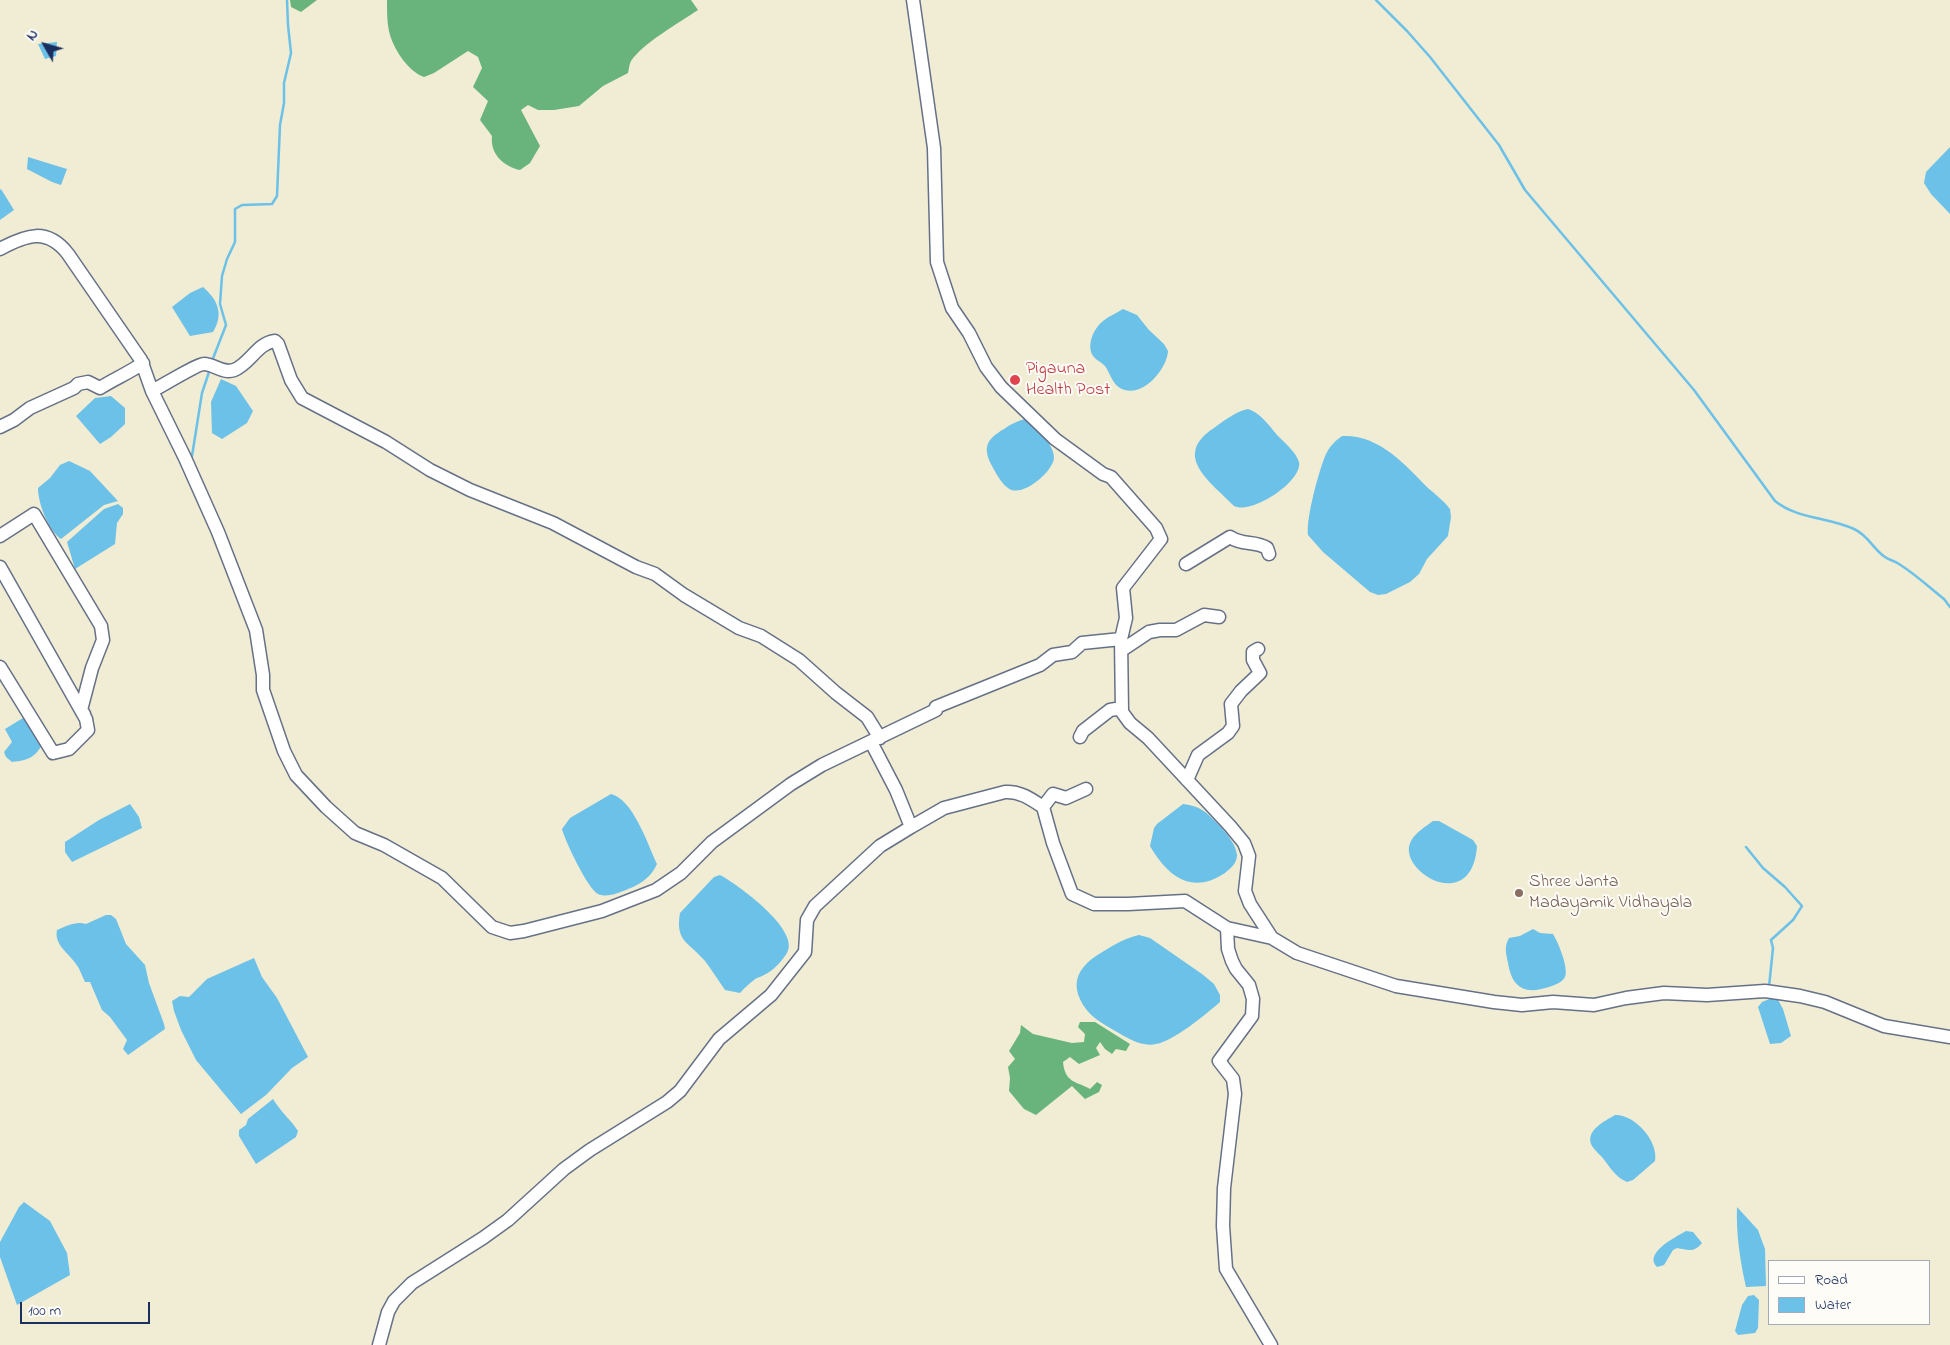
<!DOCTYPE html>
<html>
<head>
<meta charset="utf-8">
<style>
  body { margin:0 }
  #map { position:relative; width:1950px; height:1345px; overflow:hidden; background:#f1ecd4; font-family:"Indie Flower",sans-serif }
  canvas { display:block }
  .legend { position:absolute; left:1768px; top:1260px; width:162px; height:65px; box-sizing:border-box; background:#fdfcf7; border:1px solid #a3aaba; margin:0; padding:6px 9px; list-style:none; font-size:15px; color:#1b2f5e }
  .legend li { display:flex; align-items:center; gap:10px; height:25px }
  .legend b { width:25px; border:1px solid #a3aaba }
  .north { position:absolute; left:20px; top:20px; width:50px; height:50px; -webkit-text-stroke:4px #fdfcf7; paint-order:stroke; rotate:308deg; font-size:14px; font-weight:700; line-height:20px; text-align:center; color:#1b2f5e }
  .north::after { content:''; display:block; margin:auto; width:18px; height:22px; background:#1b2f5e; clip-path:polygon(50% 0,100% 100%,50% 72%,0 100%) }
  .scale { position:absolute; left:20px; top:1302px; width:130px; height:22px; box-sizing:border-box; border:2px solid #1b2f5e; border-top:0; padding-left:6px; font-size:15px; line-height:18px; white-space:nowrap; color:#1b2f5e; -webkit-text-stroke:4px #fdfcf7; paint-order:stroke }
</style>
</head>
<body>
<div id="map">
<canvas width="1950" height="1345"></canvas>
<ul class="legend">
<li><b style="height:6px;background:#fff"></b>Road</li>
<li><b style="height:14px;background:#6bc1e8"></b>Water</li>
</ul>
<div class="north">N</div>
<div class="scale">100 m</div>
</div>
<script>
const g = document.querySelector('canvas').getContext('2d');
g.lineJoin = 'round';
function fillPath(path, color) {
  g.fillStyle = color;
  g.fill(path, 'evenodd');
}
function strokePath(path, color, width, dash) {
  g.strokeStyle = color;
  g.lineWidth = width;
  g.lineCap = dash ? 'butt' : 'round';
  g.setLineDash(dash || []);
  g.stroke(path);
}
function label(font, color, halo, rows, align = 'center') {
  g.font = font + ' "Indie Flower",sans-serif';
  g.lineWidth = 4;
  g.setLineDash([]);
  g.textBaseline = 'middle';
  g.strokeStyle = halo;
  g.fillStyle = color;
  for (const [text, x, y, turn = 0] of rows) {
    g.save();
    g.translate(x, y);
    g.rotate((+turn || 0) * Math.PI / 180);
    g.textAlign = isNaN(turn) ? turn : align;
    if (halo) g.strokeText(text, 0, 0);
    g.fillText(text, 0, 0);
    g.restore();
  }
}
fillPath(new Path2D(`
  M290,0H317L301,12L291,7Z
  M387,0H691L698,10C680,22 642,44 631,61C629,65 629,69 628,73L603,86L579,106L554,110H538L528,105L521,110L540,146L530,163L520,170C503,166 490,154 492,136L480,120L488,101L473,87L482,68L478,57L468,51L434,73L424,77C408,71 395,51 390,35C387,25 387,11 387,0Z
  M1080,1022H1095L1130,1044L1126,1051L1116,1049L1112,1054L1105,1049L1100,1042L1096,1048L1100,1055L1079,1064L1070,1057L1063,1062C1065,1083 1076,1081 1090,1089L1097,1082L1102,1085L1099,1092L1085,1099L1072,1086L1036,1115L1024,1109L1009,1091L1010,1078L1008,1067L1015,1059L1009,1051L1020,1033L1021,1025L1033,1034L1072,1043L1084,1042L1085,1034L1078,1027Z`), '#69b47d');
fillPath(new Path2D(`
  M57,42L56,56L45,59L38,44Z
  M1950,147V214L1931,194L1924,183L1926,172Z
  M28,157L67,169L61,185L52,182L27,169Z
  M1,189L14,210L0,220V190Z
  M203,287C218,300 224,314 213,332L190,336L172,307L190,293Z
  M1123,309L1137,315L1149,330L1164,344L1168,351C1167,370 1141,400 1120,388C1112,383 1110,373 1105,366C1101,362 1096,360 1093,356C1086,345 1094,328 1103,321C1109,316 1117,313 1123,309Z
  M221,379L236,386L253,411L247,423L222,439L212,433L211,402Z
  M111,396L125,408V424L111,437L100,444L76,416L95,398Z
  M1248,409C1260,413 1269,425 1277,435C1284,442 1296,452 1299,462C1303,481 1252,515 1234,506C1211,482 1171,456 1214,428C1225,420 1235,412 1248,409Z
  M1025,419C1034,423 1039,429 1045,437C1049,444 1054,450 1054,458C1053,472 1021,499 1008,488C1001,483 996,473 992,466C982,447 987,439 1004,429C1011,424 1017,421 1025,419Z
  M1342,436C1378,434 1405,464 1428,488C1436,495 1444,501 1450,509L1451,517L1448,536L1427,559L1419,574L1410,582L1386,594L1378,595L1370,592L1323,552L1308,535C1306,518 1319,470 1326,454C1330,446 1335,441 1342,436Z
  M69,461L90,471L118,501L104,505L61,539C48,530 38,503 38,488L50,478L60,465Z
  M118,504L123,508V514L117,523L115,544L75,569L67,542L104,509Z
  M23,718L28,720L44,742C35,757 30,760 12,762L6,757L4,752L12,742L5,729Z
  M611,794C633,799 648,845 657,864C652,876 640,885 628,889C619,893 607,898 598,894C588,889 565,841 562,829L570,818Z
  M130,804L139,817L142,828L72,862L65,852V842L99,820Z
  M1183,804C1201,806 1207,813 1219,825C1226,833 1236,844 1237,855C1237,863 1231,868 1225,873C1192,895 1168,877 1150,846L1154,828L1157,824Z
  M1433,821H1439L1473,840L1477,846C1472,917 1395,870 1411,841C1416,832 1425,827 1433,821Z
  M720,875C737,884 801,930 787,953C782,961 773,971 764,975C761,977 757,977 754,980C749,984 744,988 740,993L725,990C718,980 712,970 705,961C689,942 675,942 680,913L714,877Z
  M106,915H111L116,919L126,944L145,965L149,983L164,1024L165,1029L128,1055L123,1049L127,1040L110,1017L102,1010L90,982H85C82,976 80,969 76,964C68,952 54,945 57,930C67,926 76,921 86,924Z
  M1533,929L1540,933L1553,934C1558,942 1569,968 1565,977C1562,983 1554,985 1549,987C1525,995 1512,988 1508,963C1506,953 1504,947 1509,938L1520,936Z
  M1139,935L1150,938L1202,974L1214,984L1220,995V1002C1206,1014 1174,1041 1156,1044C1142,1047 1129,1039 1117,1032C1107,1026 1093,1019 1086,1009C1067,983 1079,965 1104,951C1115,944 1126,938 1139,935Z
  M254,958L262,977L277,998L308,1057L292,1068L266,1095L241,1114L196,1060L181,1030L174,1011L172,1001L180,996L189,997L207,979Z
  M1772,998H1777L1783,1009L1791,1036L1781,1043L1770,1044L1758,1007L1762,1002Z
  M273,1099C280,1111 291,1120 298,1131L296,1137L256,1164L239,1136V1130L246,1125L248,1119Z
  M1615,1115C1635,1114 1659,1142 1655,1161L1633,1180L1627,1182C1616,1177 1612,1170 1605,1161C1601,1155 1595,1151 1592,1146C1584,1131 1605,1121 1615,1115Z
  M24,1202L50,1221L67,1253L70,1275L17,1305L0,1257V1242L19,1207Z
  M1737,1207L1758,1230L1765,1249L1766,1286L1746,1287C1740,1260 1736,1234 1737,1207Z
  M1686,1231L1693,1232L1702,1243C1694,1253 1688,1250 1677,1248L1673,1250L1664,1265L1657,1267C1643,1253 1676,1237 1686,1231Z
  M1754,1295L1759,1300L1758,1328L1755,1333L1738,1335L1735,1331L1742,1305L1748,1296Z`), '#6bc1e8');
strokePath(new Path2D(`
  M1376,0L1407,31L1430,57L1499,145L1525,190L1694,390L1775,501C1797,519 1828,517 1854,529C1868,535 1873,549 1885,557C1889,560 1895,561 1899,564C1915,574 1929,587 1944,599L1950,607
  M212,361L226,325L220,304L222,276L227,259L235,242V209L242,205L272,204L277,196L280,125L284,103V83L291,53L288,25L287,0
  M192,456L202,393L210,369
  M1746,847L1763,868L1785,887L1802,906L1793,920L1771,940L1773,948L1769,987`), '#6bc1e8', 2.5);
const minor = new Path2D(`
  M913,0L934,148L937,262L952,308L969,333L986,367L1001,387L1055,439L1103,474L1111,477L1156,528L1161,539L1123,588L1126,618L1121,639L1122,712L1130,723L1148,738L1230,826L1244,843L1249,856L1245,891L1250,904L1272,938
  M0,249C26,235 47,227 68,254L141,360L152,391L185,458L218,532L256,630L263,675V690L284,751L296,775L326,807L355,833L384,845L442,878L492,927L510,933L524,931L602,911L656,890L681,873L712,842L791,784L822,765L936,710V707L1040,665L1053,655L1072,652L1082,643L1121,639
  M152,391C162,386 197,364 204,364C214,364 223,374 234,370C250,364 257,343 275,341L278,344L291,380L302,398L386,442L430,470L470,490L553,523L636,567L655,574L684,595L739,628L761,636L799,660L836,693L867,717L880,738
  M0,427L14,420L30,408L74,388L78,384L88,382L100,388C114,379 129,373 143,363
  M0,536L34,514L101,626L103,640L92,668L81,710L84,714
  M1186,564L1230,537C1243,546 1254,540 1267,548L1269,554
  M0,567L86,719L88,730L69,749L53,753L0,667
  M1122,650L1149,632L1160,630H1176L1204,615L1219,617
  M1080,737L1083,731L1110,710L1122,708
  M1187,780L1198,755L1228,733L1233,726L1231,704L1241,691L1260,673L1253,660V652L1258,649
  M1043,807L1053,794L1066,798L1086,789
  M911,827L944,808L1005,792C1020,791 1031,799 1043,807L1053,843L1072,894L1094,904H1128L1185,901L1227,928L1272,938L1297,953L1396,986L1494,1002L1522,1005L1553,1002L1594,1005L1626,998L1664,993L1707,995L1765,991L1800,996L1825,1002L1884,1026L1950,1037
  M1227,928L1228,949L1232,961L1236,969L1249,985L1253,999L1252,1016L1219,1061L1233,1079L1235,1094L1224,1188L1223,1226L1226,1269L1271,1345
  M379,1345L388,1312L394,1301L412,1283L483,1238L508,1220L564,1169L590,1150L667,1102L680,1091L719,1039L771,995L805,952L807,920L815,906L880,846L911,827L896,790L871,742`);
strokePath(minor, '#667187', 15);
strokePath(minor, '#fff', 12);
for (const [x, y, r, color] of [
  [1015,380,6,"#e0444e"],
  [1519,893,5,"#8d6e63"]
]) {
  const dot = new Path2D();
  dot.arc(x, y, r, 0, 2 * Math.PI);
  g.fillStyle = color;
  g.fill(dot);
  strokePath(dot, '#fdfcf7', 2);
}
label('18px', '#be3a42', '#fdfcf7', [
  ["Pigauna",1026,370],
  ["Health Post",1026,391]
], 'left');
label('18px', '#785e54', '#fdfcf7', [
  ["Shree Janta",1529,883],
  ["Madayamik Vidhayala",1529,904]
], 'left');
</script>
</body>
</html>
